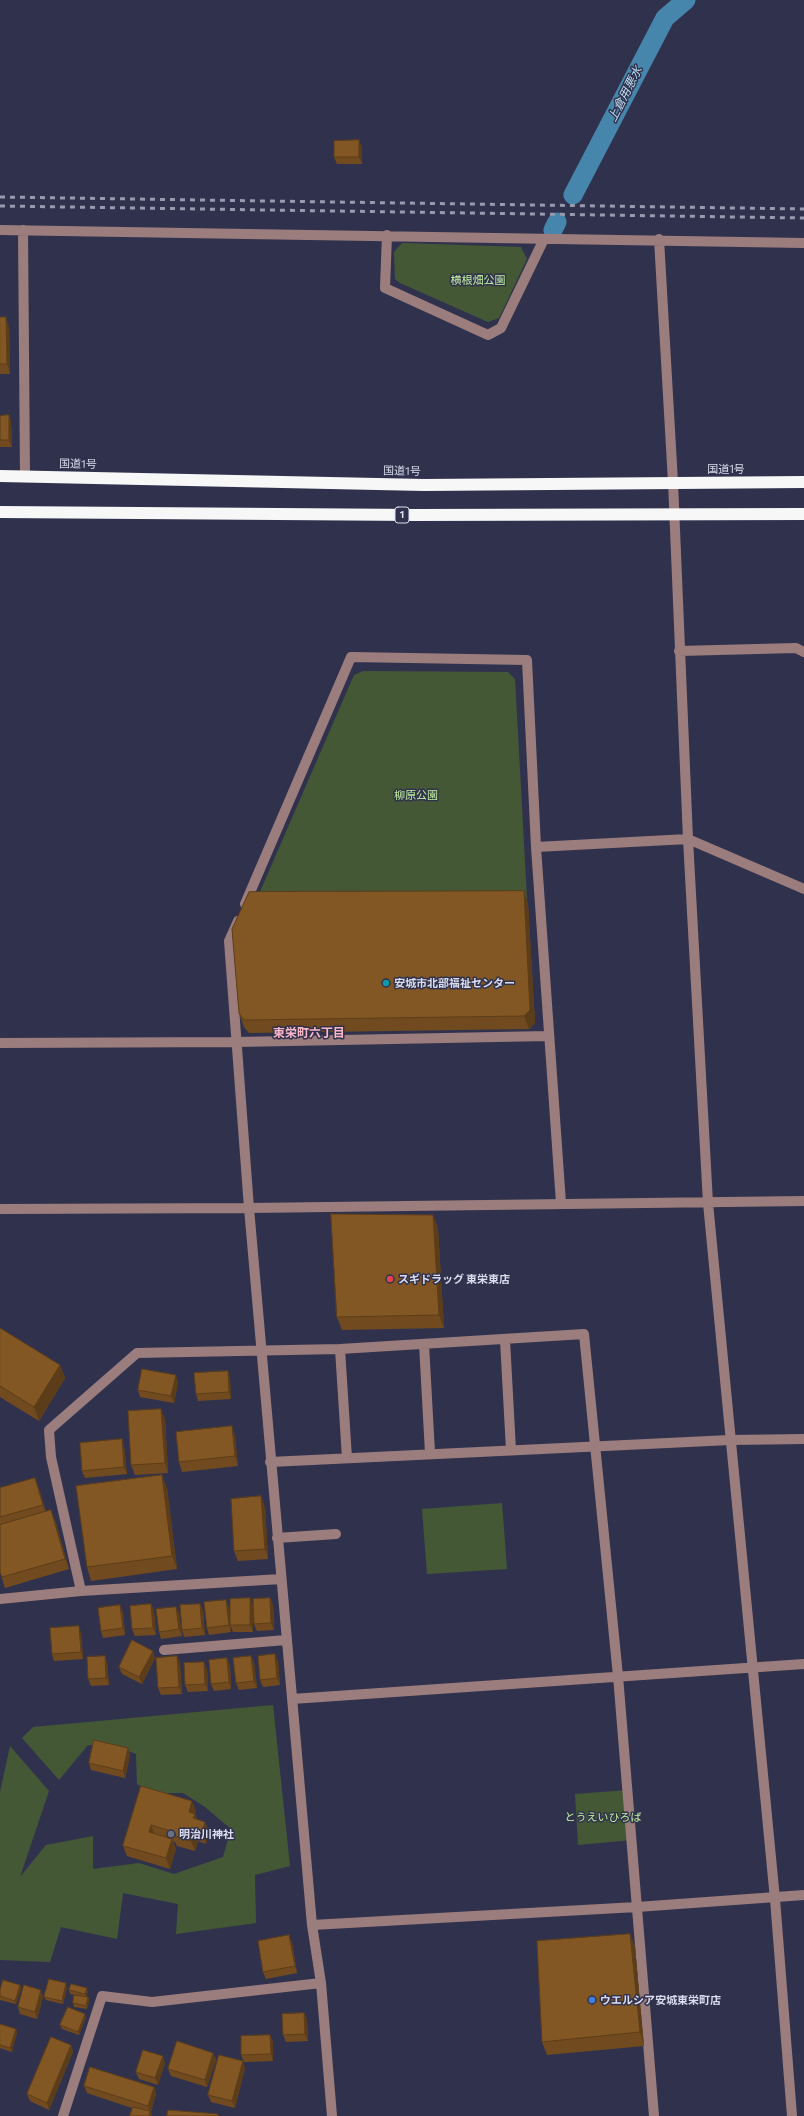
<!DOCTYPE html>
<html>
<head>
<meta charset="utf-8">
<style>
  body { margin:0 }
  canvas { display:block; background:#30324d }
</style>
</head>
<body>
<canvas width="804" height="2116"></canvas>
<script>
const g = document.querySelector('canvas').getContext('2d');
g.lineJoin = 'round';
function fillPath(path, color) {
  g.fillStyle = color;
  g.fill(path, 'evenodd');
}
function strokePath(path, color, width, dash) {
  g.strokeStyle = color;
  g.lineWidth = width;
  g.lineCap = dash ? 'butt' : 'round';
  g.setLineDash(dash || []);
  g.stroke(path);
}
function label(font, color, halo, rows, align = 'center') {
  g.font = font + ' Commissioner,"Noto Sans JP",sans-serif';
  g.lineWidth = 3;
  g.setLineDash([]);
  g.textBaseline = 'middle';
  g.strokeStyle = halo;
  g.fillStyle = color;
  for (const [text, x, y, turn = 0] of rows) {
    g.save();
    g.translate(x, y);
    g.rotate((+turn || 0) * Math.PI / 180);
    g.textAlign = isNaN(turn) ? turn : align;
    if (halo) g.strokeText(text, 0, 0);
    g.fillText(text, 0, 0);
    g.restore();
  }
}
fillPath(new Path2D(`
  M402,243L521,247L527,259L499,318L488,322L400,283L395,279L394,252Z
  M363,671L508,672L515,679L527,899L256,901L354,675Z
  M502,1503L507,1569L427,1574L422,1509Z
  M273,1705L290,1866L255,1875L256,1923L176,1934L178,1904L123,1893L117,1939L61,1927L50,1962L0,1960V1792L10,1746L49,1791L20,1877L46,1845L93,1836V1869L139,1863L174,1874L223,1857L231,1829L205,1807L183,1793H154L137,1784L136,1754L114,1746L88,1745L59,1780L22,1738L33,1727Z
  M628,1790L632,1840L578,1845L575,1794Z`), '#455836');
strokePath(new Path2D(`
  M573,195L665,18L686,0
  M553,230L557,222`), '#4786ac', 19);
strokePath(new Path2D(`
  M0,230L804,243
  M23,230L25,476
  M387,235L385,288L488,335L501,328L544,239
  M659,239L673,482L688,839L708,1203L775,1899L792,2116
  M679,651L796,648L804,652
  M536,847L688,839L804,889
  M245,904L351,657L527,660L536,847L561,1203
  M238,921L229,941L249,1208L312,1925L321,1983L332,2116
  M0,1043L237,1042L548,1036
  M0,1209L249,1208L804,1201
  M505,1340L511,1450
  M424,1344L430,1453
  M340,1349L347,1458
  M270,1462L730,1440L804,1439
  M277,1538L336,1534
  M81,1591L51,1457L49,1430L137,1353L340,1349L584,1334L618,1676L654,2116
  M0,1599L81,1591L281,1579
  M164,1650L286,1640
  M292,1699L804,1664
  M312,1925L637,1907L804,1895
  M63,2116L102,1996L152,2002L321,1983`), '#9c7d7e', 10);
strokePath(new Path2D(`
  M0,476L424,485L804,482
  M0,512L416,515L804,514`), '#f7f7f7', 12);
strokePath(new Path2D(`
  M0,197L804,209
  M0,206L804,218`), '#989aaf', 3, [5, 5]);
fillPath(new Path2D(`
  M362,147V164H337L334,157Z
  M0,317L9,327L10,374H0Z
  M9,415L11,422L12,447H0V416Z
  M524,891L528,904L535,1023L529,1029L249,1033L244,1027L239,1013Z
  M433,1215L438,1229L444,1328L342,1330L337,1317Z
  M0,1328L60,1365L65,1378L39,1421L0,1397Z
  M230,1378L231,1399L198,1401L196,1394Z
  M178,1382L174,1403L140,1397L138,1390Z
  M165,1419L168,1473L135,1475L131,1465Z
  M235,1436L238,1466L182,1472L179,1462Z
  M122,1439L124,1446L127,1474L85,1478L82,1471Z
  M35,1478L39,1489L46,1512L55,1520L69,1569L5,1588L0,1572V1488Z
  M167,1488L177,1569L91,1581L87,1567Z
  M265,1507L268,1559L238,1561L234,1551Z
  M270,1598L273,1605L274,1630L257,1631L254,1624Z
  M151,1604L154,1611L156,1635L135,1636L132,1629Z
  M200,1604L203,1611L205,1635L184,1637L182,1630Z
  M253,1605V1632H233L230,1625L231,1632L209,1635L207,1628L229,1607L230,1625Z
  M123,1612L125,1635L103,1638L101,1631Z
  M179,1613L182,1636L161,1639L159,1632Z
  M81,1633L83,1659L54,1661L52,1654Z
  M105,1656L107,1663L109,1685L91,1686L88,1679Z
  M177,1656L180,1663L182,1694L161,1695L158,1688Z
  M251,1656L254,1663L257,1688L239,1690L236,1683Z
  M155,1658L142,1684L122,1674L119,1667Z
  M278,1661L280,1685L263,1687L260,1680Z
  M230,1665L231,1689L214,1691L211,1684Z
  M207,1669L208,1691L188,1692L185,1685Z
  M130,1755L125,1778L91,1770L89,1763Z
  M141,1786L196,1811L195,1814L197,1819L209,1832L206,1844L198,1841L195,1851L177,1846L175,1842L173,1841L176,1849L170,1869L127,1856L123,1846Z
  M630,1934L635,1947L644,2046L547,2055L542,2042Z
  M292,1942L297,1973L266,1979L263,1972Z
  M20,1985L21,1989L16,2004L0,2000V1990Z
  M67,1987L63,2004L46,2000L44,1997Z
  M69,1990L88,1991L86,1997H88L89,2001L87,2009L74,2007L73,2003L85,1997L70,1994Z
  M43,1997L37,2019L20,2014L18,2007Z
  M304,2013L307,2020L308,2041L286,2042L283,2035Z
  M86,2017L79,2035L62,2029L60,2025Z
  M0,2024L17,2032L12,2052L0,2048Z
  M270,2035L273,2042V2061L244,2062L241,2055Z
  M71,2045L73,2052L49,2110L30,2101L27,2094Z
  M213,2053L216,2060L207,2087L171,2076L168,2069Z
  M165,2063L158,2085L139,2079L136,2072Z
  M245,2068L235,2108L211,2102L208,2095Z
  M84,2086L154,2087L156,2094L151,2112L152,2116H130L132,2108L87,2093Z`), '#714b1f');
fillPath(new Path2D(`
  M359,140L362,147V164L359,157Z
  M6,317L9,327L10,374L7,364Z
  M9,415L11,422L12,447L9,440Z
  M524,891L528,904L535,1023L529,1029L524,1016Z
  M433,1215L438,1229L444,1328L439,1315Z
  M60,1365L65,1378L39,1421L34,1407Z
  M228,1371L230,1378L231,1399L229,1392Z
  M176,1375L178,1382L174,1403L171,1396Z
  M161,1409L165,1419L168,1473L165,1463Z
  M232,1426L235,1436L238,1466L235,1456Z
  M122,1439L124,1446L127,1474L124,1467Z
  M162,1475L167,1488L177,1569L172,1556Z
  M35,1478L39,1489L47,1516L43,1505Z
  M261,1496L265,1507L268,1559L265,1549Z
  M51,1510L55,1520L69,1569L65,1559Z
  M250,1598L253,1605V1632L250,1625Z
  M270,1598L273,1605L274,1630L271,1623Z
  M226,1600L229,1607L231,1632L229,1625Z
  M151,1604L154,1611L156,1635L153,1628Z
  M200,1604L203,1611L205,1635L202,1628Z
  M120,1605L123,1612L125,1635L123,1628Z
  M176,1607L179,1613L182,1636L179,1629Z
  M79,1626L81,1633L83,1659L81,1652Z
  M153,1651L155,1658L142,1684L139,1677Z
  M275,1654L278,1661L280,1685L277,1678Z
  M105,1656L107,1663L109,1685L106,1678Z
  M177,1656L180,1663L182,1694L179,1687Z
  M251,1656L254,1663L257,1688L254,1681Z
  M227,1658L230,1665L231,1689L229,1682Z
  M204,1662L207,1669L208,1691L205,1684Z
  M128,1748L130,1755L125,1778L123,1771Z
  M192,1801L196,1811L194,1815L195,1814L199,1824L189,1812Z
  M205,1822L209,1832L206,1844L202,1833Z
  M151,1825L155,1836L149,1832Z
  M194,1831L198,1841L195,1851L191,1841Z
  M172,1839L176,1849L170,1869L166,1858Z
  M630,1934L635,1947L644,2046L640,2032Z
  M289,1935L292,1942L297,1973L295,1966Z
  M66,1983L67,1987L63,2004L62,2001Z
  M20,1985L21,1989L16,2004L15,2001Z
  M87,1988L88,1991L86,1997L85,1994Z
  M41,1990L43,1997L37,2019L35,2012Z
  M88,1997L89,2001L87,2009L86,2006Z
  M304,2013L307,2020L308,2041L305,2034Z
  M85,2014L86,2017L79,2035L78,2032Z
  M16,2029L17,2032L12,2052L10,2048Z
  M270,2035L273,2042V2061L271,2054Z
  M71,2045L73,2052L49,2110L47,2103Z
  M213,2053L216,2060L207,2087L205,2080Z
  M163,2056L165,2063L158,2085L155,2078Z
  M243,2061L245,2068L235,2108L232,2101Z
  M154,2087L156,2094L151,2112L152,2116H149L150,2113L148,2106Z`), '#5c3d19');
const building = new Path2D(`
  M359,140V157H334V141Z
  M0,317H6L7,364H0Z
  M9,415V440H0V416Z
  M524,891L530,1010L524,1016L244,1020L239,1013L232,929L249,892Z
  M331,1214L433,1215L439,1315L337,1317Z
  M0,1328L60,1365L34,1407L0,1386Z
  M142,1369L176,1375L171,1396L138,1390Z
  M228,1371L229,1392L196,1394L194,1373Z
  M161,1409L165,1463L131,1465L128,1411Z
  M232,1426L235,1456L179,1462L176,1432Z
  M122,1439L124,1467L82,1471L80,1443Z
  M162,1475L172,1556L87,1567L76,1486Z
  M35,1478L43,1505L0,1517V1488Z
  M261,1496L265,1549L234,1551L231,1499Z
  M51,1510L65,1559L2,1577L0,1572V1525Z
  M250,1598V1625H230V1599Z
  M270,1598L271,1623L254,1624L253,1599Z
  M226,1600L229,1625L207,1628L204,1602Z
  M151,1604L153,1628L132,1629L130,1606Z
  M200,1604L202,1628L182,1630L180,1605Z
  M120,1605L123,1628L101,1631L98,1608Z
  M176,1607L179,1629L159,1632L156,1609Z
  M79,1626L81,1652L52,1654L50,1628Z
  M132,1640L153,1651L139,1677L119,1667Z
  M275,1654L277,1678L260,1680L258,1656Z
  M105,1656L106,1678L88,1679L87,1657Z
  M177,1656L179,1687L158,1688L156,1658Z
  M251,1656L254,1681L236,1683L233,1658Z
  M227,1658L229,1682L211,1684L209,1660Z
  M204,1662L205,1684L185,1685L184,1663Z
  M94,1740L128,1748L123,1771L89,1763Z
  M141,1786L192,1801L189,1812L195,1814L193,1818L205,1822L202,1833L194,1831L191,1841L173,1835L174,1832L151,1825L149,1832L172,1839L166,1858L123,1846Z
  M630,1934L640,2032L542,2042L537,1941Z
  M289,1935L295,1966L263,1972L258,1941Z
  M49,1979L66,1983L62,2001L44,1997Z
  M3,1980L20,1985L15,2001L0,1996V1990Z
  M71,1984L87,1988L85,1994L69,1990Z
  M24,1985L41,1990L35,2012L18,2007Z
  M74,1995L88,1997L86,2006L73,2003Z
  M68,2007L85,2014L78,2032L60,2025Z
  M304,2013L305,2034L283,2035L282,2014Z
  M0,2024L16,2029L10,2048L0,2045Z
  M270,2035L271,2054L241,2055V2036Z
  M51,2037L71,2045L47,2103L27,2094Z
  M177,2041L213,2053L205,2080L168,2069Z
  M143,2050L163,2056L155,2078L136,2072Z
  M219,2055L243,2061L232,2101L208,2095Z
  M90,2067L154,2087L148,2106L84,2086Z
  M133,2107L150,2111L149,2116H130Z
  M168,2110L218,2114V2116H167Z`);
fillPath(building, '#835724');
strokePath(building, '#5c3d19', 1);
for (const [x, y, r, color] of [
  [386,983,4,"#0f9aa8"],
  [390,1279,4,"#e0444e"],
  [171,1834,4,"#6b7280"],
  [592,2000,4,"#3f7fe0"]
]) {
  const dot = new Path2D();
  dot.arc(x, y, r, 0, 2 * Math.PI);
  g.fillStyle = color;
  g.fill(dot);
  strokePath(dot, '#30324d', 1.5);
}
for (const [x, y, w] of [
  [402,515,14]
]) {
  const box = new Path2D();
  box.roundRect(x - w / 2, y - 8, w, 16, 3);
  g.fillStyle = '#30324d';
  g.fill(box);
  strokePath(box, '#dbddee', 1);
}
label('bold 10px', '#dbddee', null, [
  ["1",402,515]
]);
label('11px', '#c1f09f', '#30324d', [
  ["横根畑公園",478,280],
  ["柳原公園",416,795],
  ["とうえいひろば",603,1817]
]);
label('11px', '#dbddee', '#30324d', [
  ["国道1号",78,464,1],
  ["国道1号",726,469],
  ["国道1号",402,471,1]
]);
label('bold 11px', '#dbddee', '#30324d', [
  ["安城市北部福祉センター",394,983],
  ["スギドラッグ 東栄東店",398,1279],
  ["明治川神社",179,1834],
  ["ウエルシア安城東栄町店",600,2000]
], 'left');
label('italic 12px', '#bcddf4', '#30324d', [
  ["上倉用悪水",625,94,-63]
]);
label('bold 12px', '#f9b6c7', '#30324d', [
  ["東栄町六丁目",309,1033]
]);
</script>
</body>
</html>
